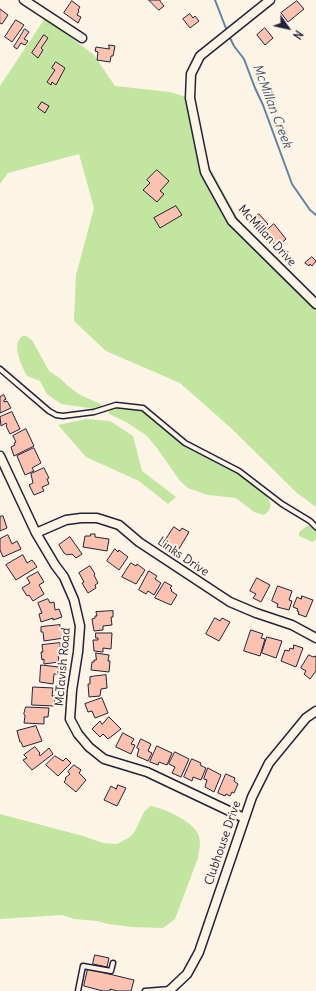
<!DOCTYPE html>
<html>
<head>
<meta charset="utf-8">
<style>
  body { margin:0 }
  #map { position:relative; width:316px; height:991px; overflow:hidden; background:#fcf5e5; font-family:Delius,sans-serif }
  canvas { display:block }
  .north { position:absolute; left:268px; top:8px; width:40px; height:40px; -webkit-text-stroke:3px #fcf5e5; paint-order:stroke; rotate:124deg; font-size:11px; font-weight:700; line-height:16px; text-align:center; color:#22223b }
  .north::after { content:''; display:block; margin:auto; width:14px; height:18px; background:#22223b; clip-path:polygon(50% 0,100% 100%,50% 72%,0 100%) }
</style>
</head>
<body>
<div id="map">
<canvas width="316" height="991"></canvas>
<div class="north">N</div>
</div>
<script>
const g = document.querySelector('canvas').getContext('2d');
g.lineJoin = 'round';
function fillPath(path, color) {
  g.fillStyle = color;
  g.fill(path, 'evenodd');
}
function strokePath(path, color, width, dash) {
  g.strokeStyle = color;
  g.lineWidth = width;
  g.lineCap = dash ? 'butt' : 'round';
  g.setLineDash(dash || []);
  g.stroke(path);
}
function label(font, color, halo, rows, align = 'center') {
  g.font = font + ' Delius,sans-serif';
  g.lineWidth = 4;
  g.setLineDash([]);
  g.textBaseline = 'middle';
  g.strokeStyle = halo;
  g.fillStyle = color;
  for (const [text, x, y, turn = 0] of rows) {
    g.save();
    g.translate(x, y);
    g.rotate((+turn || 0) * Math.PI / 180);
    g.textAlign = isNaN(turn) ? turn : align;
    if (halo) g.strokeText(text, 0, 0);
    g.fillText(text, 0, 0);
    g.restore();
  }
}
fillPath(new Path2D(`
  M45,18L94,55L115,86L170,92L189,98L202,153L237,217L272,261L316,306V507L297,493L231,428L180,383L106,351L74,321L76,275L94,208L79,154L8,173L0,184V86Z
  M23,336H26L32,340L49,371L61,379L68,386L80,395L101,404L102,407L96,409L61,404L47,394L40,381L27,376C22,366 10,343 23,336Z
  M118,407C124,407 132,407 139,409C152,414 171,437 184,446C195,453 297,495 264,515L254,512L236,498L208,495L188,488L180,481L157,448L146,435L126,422L109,414V412L111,409Z
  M86,419L110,421L133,436L142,471L176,497L168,504L139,481L86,457L58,425Z
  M307,526H310L316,531V539L313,542L310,541L299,536V532Z
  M150,806C164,808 195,822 199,836C201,844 199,851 198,858L175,919L163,928L132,927L108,924L97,921L74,919L62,915L0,919V814L83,836L103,843L117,844L130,837L135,831L144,812Z`), '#c2e59f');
strokePath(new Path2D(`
  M215,0L227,31
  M229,36L234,46L244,59L255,88L263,105L292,184L310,210L316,215`), '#6383a5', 2);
const building = new Path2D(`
  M149,0H160V1L164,6L159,10Z
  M72,1L80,7L78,10L79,11L77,15L81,17L78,23L64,13Z
  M297,1L304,9L288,22L281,13Z
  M0,9L8,15L2,24L0,23Z
  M190,14L193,18L195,16L199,21L190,28L183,19Z
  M16,20L24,25L12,42L5,37Z
  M265,28L273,38L265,45L257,35Z
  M25,29L29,32L24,39L28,41L25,45L21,43L17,49L14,47Z
  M44,35L48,38L41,48L43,50L38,58L32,53Z
  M109,45L115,46L113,56H111L110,62L97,60L98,52L95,51L96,47L109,49Z
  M56,62L65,68L56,85L52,82L51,85L47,82L55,70L52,68Z
  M42,102L49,106L45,113L38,108Z
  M157,170L169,181L160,191L164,194L157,202L143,190L150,183L147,180Z
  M176,206L182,215L160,228L154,218Z
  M259,214L268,224L261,230L252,221Z
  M274,224L286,239L277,247L264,233Z
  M312,257L316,261L312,266L310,264L309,266L305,263Z
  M4,395L6,399L4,400V402L7,401L11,408L0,413V397Z
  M12,412L20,429L10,434L6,426L7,425L6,423L1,426L0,417Z
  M26,429L34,446L14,456L11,447L15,445L14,443L16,442L13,436Z
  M34,448L41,463L32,468L34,471L25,475L17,456Z
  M44,468L49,478L47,479L49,484L42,487L44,491L34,495L29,485L33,483L31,474Z
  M3,516L7,528L0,531V517Z
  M174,527L180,531L182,528L189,532L177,552L172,548V546L171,549L163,544Z
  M91,534H95V537L109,539L107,551L83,547L85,536H90Z
  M8,535L12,544L17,541L21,549L3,557L0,550V539Z
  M70,537L82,554L76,558L72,554L70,555L69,554L67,555L64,553L59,545Z
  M115,549L118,552L119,550L128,557L119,570L107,561Z
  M23,555L27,563L32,560L37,567L16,580L6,565Z
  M131,563L136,566L137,564L145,570L136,584L122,577Z
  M90,566L95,574L94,575L98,583L95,585L96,588L88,593L82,583L84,582L79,573Z
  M149,571L157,576L155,579L161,583L154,595L148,591L146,594L139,590Z
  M38,572L44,582L39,585L44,594L33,601L29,595L27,596L22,588L30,583L27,578Z
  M257,578L270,585L261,602L253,598L256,594L250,591Z
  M165,582L172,586L170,588L172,590L171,591L177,595L171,605L155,598Z
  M278,586L292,591L289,600L292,601L289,610L277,607L278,604L272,601Z
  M302,596L313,600L306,617L298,614L299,612L297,611L298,609L293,607L297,597L301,599Z
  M48,599L50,603L54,602L55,610L59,609L62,617L53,620V618L41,622L39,614L42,613L38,603Z
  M113,611V617H111L112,625L103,626V630L94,631L92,619L95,618V616H97L96,612Z
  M215,618L220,621L222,618L230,622L219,641L206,634Z
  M60,625V630L62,629L64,638L44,641L43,632H41V627Z
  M251,630L263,634L261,638L265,639L260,656L244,651Z
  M96,633H112L111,649L103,648V652L94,651L93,640H98V638H96Z
  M267,637L282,641L276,658L262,653Z
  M60,643L61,654H58L59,662L44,664V659L42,660L41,652H43L42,645Z
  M294,645L303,648L296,667L281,661L285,650L289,651L290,648L293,649Z
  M96,653L109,655L108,661H110L109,672L91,670L92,662H94V660H96Z
  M309,655L313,657L316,656V671L310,679L304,674L306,671L301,668Z
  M41,665L59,667L58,674H54L53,684L40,682Z
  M106,675L107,688L101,689L100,696L89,697L88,684H90V677Z
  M33,687L53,688L52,696H55L54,706L32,705Z
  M102,698L108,713L95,718L92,711L88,712L85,704Z
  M26,707L49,708L48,717H44V724L24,723L25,716L24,714Z
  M109,717L121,729L108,739L103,734L100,737L92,729L100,721L102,724Z
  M36,726L42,741L23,747L21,742H20L17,731Z
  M123,733L134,739L131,744L135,745L131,754L116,747Z
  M141,739L151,744L148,751L152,753L148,761L137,756L139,749L137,748Z
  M157,746L172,753L167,765L159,762L158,765L150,762Z
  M35,747L40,753L39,754L40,756L49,748L53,754L32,770L23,760L27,758L24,755Z
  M175,752L189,759L181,777L172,773L175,767L169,764Z
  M55,756L63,761L66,758L71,763L58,776L46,765Z
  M192,759L201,763L200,765L206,768L201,780L193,777L192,781L184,777Z
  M74,765L81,770L79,773L86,780L76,792L64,782L66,779L65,778L70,774L68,772Z
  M208,768L221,775L214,792L205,787L207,780L204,779Z
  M226,774L235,778L234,781L238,784L234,793L232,792L230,796L226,794L225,796L218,793Z
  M118,785L126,788L117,806L104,800L111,786L116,789Z
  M95,955L109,958L107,967L93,964Z
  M88,969L134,980L131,991H117L110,989V991H103L84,986Z`);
fillPath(building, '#fbc2b0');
strokePath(building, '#22223b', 1);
const lane = new Path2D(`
  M0,369L49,411L56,415L63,416L94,412L116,405L143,408L185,443L239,471L282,504L310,521L316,527
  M78,991L83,966L111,971L113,963
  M145,991L170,989`);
const street = new Path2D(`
  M24,0L82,38
  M270,0L200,56L191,74L190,98L205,172L232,221L316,304
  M0,456L36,533L55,565L64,577L74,600L80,626L78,652L72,690L70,719L78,734L89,747L104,759L147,772L244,818
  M36,533L66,520L81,518H97L119,525L139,542L230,602L256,613L292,625L316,638
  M169,991L187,974L199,952L252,797L269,763L306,718L316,711`);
strokePath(lane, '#22223b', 7);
strokePath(street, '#22223b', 11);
strokePath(lane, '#fcf5e5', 4);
strokePath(street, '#fcf5e5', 8);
label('12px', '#22223b', '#fcf5e5', [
  ["McMillan Drive",267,236,47],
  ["Links Drive",183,557,34],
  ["McTavish Road",63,667,-85],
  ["Clubhouse Drive",223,843,-71]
]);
label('italic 13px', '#425370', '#fcf5e5', [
  ["McMillan Creek",272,106,69]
]);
</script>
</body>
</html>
